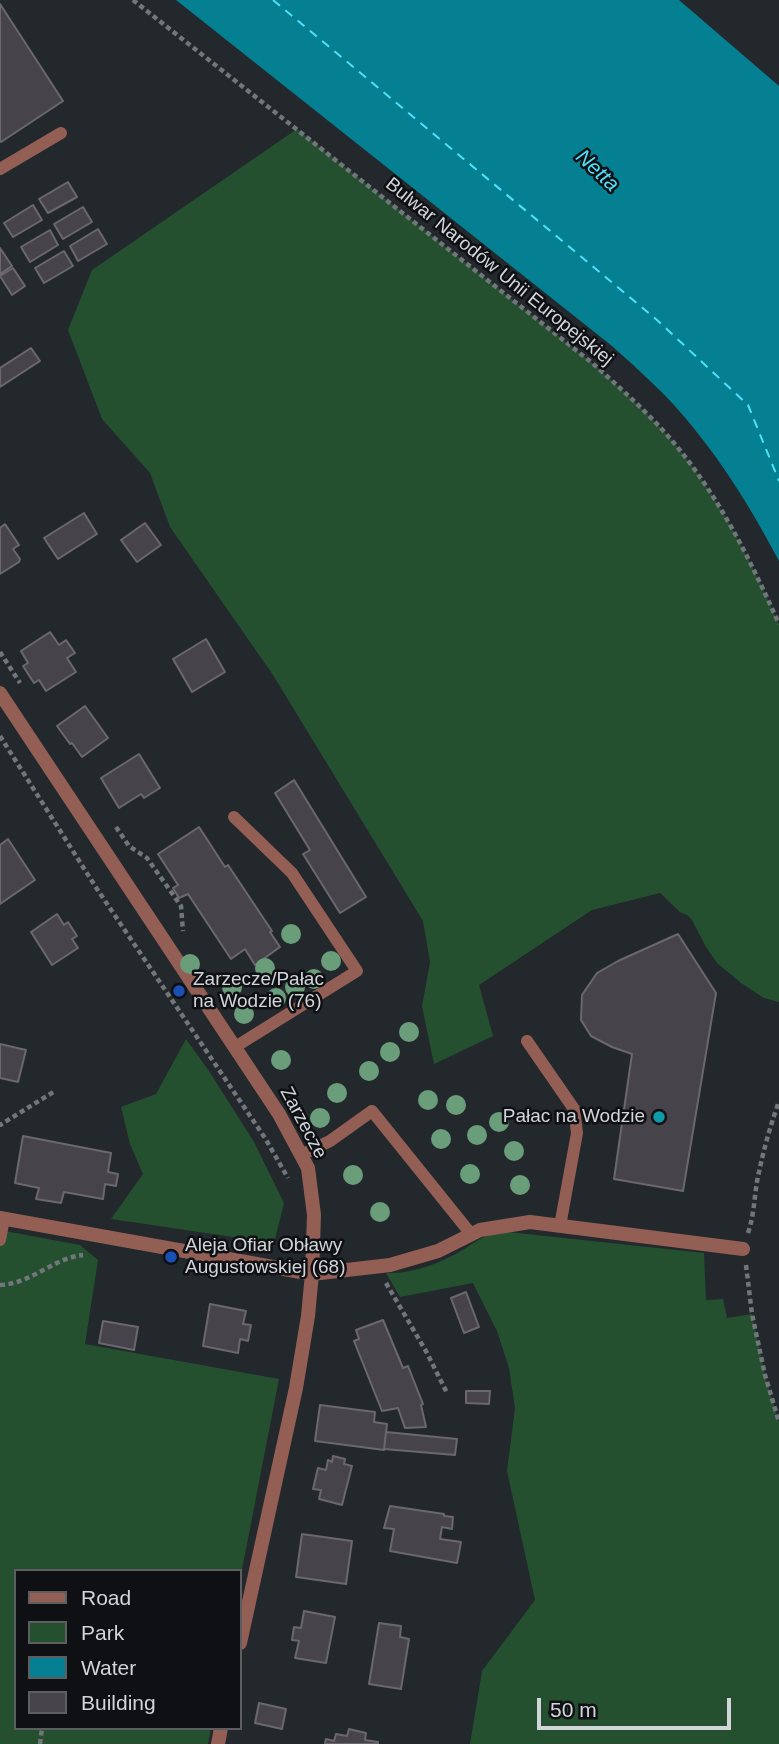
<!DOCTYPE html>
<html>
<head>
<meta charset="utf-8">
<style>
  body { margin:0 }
  #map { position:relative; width:779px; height:1744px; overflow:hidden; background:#23282d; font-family:Helvetica,sans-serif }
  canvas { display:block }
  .legend { position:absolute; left:14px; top:1569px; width:228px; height:161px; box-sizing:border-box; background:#0e1013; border:2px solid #5c5e62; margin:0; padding:9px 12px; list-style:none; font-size:21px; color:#d1d4d8 }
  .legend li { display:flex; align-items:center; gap:14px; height:35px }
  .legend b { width:35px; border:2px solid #5c5e62 }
  .scale { position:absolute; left:537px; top:1698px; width:194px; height:32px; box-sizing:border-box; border:4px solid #d1d4d8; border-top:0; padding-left:9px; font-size:21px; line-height:24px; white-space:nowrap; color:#d1d4d8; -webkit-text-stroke:5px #0e1013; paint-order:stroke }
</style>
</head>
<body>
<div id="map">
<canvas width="779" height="1744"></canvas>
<ul class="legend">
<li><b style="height:9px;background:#935f55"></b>Road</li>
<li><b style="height:19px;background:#245030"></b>Park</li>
<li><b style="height:19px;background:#048092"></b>Water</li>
<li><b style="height:19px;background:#47434a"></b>Building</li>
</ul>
<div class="scale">50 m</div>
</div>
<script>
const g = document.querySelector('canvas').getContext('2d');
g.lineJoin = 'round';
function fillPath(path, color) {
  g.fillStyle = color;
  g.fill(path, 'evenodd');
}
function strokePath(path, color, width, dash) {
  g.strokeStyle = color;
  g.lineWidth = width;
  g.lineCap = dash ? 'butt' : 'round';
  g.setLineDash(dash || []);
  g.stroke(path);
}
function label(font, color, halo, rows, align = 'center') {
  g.font = font + ' Helvetica,sans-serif';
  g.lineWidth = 5;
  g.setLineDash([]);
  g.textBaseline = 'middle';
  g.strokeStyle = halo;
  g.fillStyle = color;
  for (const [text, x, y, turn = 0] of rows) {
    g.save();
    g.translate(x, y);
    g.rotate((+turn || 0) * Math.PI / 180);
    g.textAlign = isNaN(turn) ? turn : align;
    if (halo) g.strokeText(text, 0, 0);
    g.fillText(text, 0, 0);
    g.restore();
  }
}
fillPath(new Path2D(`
  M297,129L591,362C618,386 644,409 668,436C717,492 749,557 779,624V1002L764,998L741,983L717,963L706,947L692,920L687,915L680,912L660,893L592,910L479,985L493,1036L434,1064L422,1006L430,962L423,921L273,675L170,527L150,473L102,419L68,330L92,270Z
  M186,1039L209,1071L254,1142L284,1203L274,1243L111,1219L143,1174L130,1144L121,1107L156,1094Z
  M0,1230L80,1245L98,1260L85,1344L279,1379L240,1580V1571H16V1728H211L208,1744H0Z
  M495,1232H508L704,1253L706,1300L723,1299L727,1318L752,1314L765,1375L779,1422V1744H470L482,1671L535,1600L507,1471L515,1408L509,1368L497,1331L473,1283L400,1297L386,1273C412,1274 438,1264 461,1251C472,1244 482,1237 495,1232Z`), '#245030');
fillPath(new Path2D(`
  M176,0H679L779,86V561C753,512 727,469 692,426C668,396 640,371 612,346Z`), '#048092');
strokePath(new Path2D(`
  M273,0L657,320L748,405L779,481`), '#50e0fa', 2, [9, 7]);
const building = new Path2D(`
  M0,4L63,101L1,142L0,141Z
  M68,182L77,197L48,213L39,199Z
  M33,205L42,220L13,237L4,223Z
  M83,207L92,222L63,239L54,224Z
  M98,229L107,244L78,261L70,246Z
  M50,230L58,245L30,262L21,247Z
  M0,248L12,266L0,274Z
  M64,251L73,266L44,283L35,268Z
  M13,268L25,286L12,295L0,276Z
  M31,348L40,361L0,387V368Z
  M84,513L97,534L58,559L44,538Z
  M145,523L161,545L137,562L121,540Z
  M5,524L19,545L13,549L20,559L19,562L0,574V528Z
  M50,632L59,645L66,640L75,653L67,658L76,672L46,691L39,680L34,683L23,666L28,663L21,651Z
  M206,639L225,672L192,692L173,659Z
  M85,706L108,738L82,757L72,743L70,744L57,726Z
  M139,754L160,788L144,798L141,794L119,808L101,778Z
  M294,780L366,897L340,913L303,854L310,850L275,793Z
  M199,827L225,867L228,865L272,931L270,932L280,947L255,965L245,949L231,959L188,894L179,898L173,888L178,885L158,854Z
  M8,839L35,880L0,904V845Z
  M57,914L64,925L68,922L77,936L72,939L78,948L52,965L31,932Z
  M678,934L716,993L683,1191L614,1179L632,1054L612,1047L591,1036L581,1020L582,995L597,973L618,961Z
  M0,1044L26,1050L18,1082L0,1078Z
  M23,1136L111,1153L108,1172L118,1174L116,1186L105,1184L103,1199L64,1192L61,1203L36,1199L39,1188L15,1183Z
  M466,1292L479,1327L464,1333L451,1298Z
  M210,1304L246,1311L243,1324L251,1325L248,1341L240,1339L238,1353L203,1346Z
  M383,1320L403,1368L408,1366L423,1404L421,1405L426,1427L405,1428L398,1408L382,1411L354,1341L359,1339L356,1330Z
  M103,1321L138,1327L134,1350L99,1343Z
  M466,1391H490L489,1404L466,1403Z
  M320,1405L375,1412L374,1422L387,1424L384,1450L315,1441Z
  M386,1432L457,1439L455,1455L384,1449Z
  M333,1456L345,1459L344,1464L352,1466L342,1505L319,1499L321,1490L313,1489L318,1468L326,1470L328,1460L332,1462Z
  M390,1506L444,1514V1516L453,1517L452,1529L442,1527L440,1539L461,1542L457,1563L390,1551L394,1529L384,1528Z
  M302,1534L352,1541L346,1584L296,1577Z
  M304,1611L335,1617L326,1663L295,1658L299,1641L292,1640L294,1627L301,1628Z
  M379,1623L401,1626L400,1637L409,1639L401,1689L369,1684Z
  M259,1703L286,1709L282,1729L255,1723Z
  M349,1729L366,1733L365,1740L378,1742V1744H325L326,1739L334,1741L336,1734L347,1736Z`);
fillPath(building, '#47434a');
strokePath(building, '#6a676e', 2);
strokePath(new Path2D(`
  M133,0L591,362C618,386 644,409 668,436C717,492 749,557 779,624
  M0,652L20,683
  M0,736L97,889L265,1138L288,1178
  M116,827L129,846L147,858L181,906L183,931
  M0,1127V1125L55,1091
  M748,1233C755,1213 754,1192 759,1172C764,1148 771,1124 779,1101
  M746,1265L752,1314L765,1375L779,1422
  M386,1283L427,1353L447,1393
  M0,1285C31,1284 53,1258 83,1255
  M40,1744L42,1728`), '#72767a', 4.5, [5, 3.5]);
strokePath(new Path2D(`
  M0,169L61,133
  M234,817L292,873L357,971L235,1047
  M527,1041L574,1109L577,1133L560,1226
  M301,1155L330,1141L372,1111L471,1234
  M0,1240L4,1219`), '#935f55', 12);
strokePath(new Path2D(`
  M0,693L279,1114L308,1168L314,1215L312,1274L308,1316L296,1388L240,1643
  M0,1218L312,1274L390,1265L438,1251L480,1230L530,1222L743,1249
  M218,1744L221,1728`), '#935f55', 14);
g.fillStyle = '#6a9d7a';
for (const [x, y] of [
  [291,934],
  [331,961],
  [190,964],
  [265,968],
  [314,979],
  [232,987],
  [295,987],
  [276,998],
  [244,1014],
  [409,1032],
  [390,1052],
  [281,1060],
  [369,1071],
  [337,1093],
  [428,1100],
  [456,1105],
  [320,1118],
  [499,1122],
  [477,1135],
  [441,1139],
  [514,1151],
  [470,1174],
  [353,1175],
  [520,1185],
  [380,1212]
]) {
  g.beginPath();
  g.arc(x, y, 10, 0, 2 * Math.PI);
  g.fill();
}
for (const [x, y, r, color] of [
  [179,991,7,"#1a4fb4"],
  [659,1117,7,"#0f9aa8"],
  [171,1257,7,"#1a4fb4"]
]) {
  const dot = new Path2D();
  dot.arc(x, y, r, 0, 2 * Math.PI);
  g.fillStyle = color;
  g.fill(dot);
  strokePath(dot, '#0e1013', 2.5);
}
label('19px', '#d1d4d8', '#0e1013', [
  ["Bulwar Narodów Unii Europejskiej",499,272,39],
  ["Zarzecze",303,1123,62]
]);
label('19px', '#d1d4d8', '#0e1013', [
  ["Zarzecze/Pałac",193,980],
  ["na Wodzie (76)",193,1002],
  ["Pałac na Wodzie",645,1117,"right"],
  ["Aleja Ofiar Obławy",185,1246],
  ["Augustowskiej (68)",185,1268]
], 'left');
label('italic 21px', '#50e0fa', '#0e1013', [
  ["Netta",597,171,43]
]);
</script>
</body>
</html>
